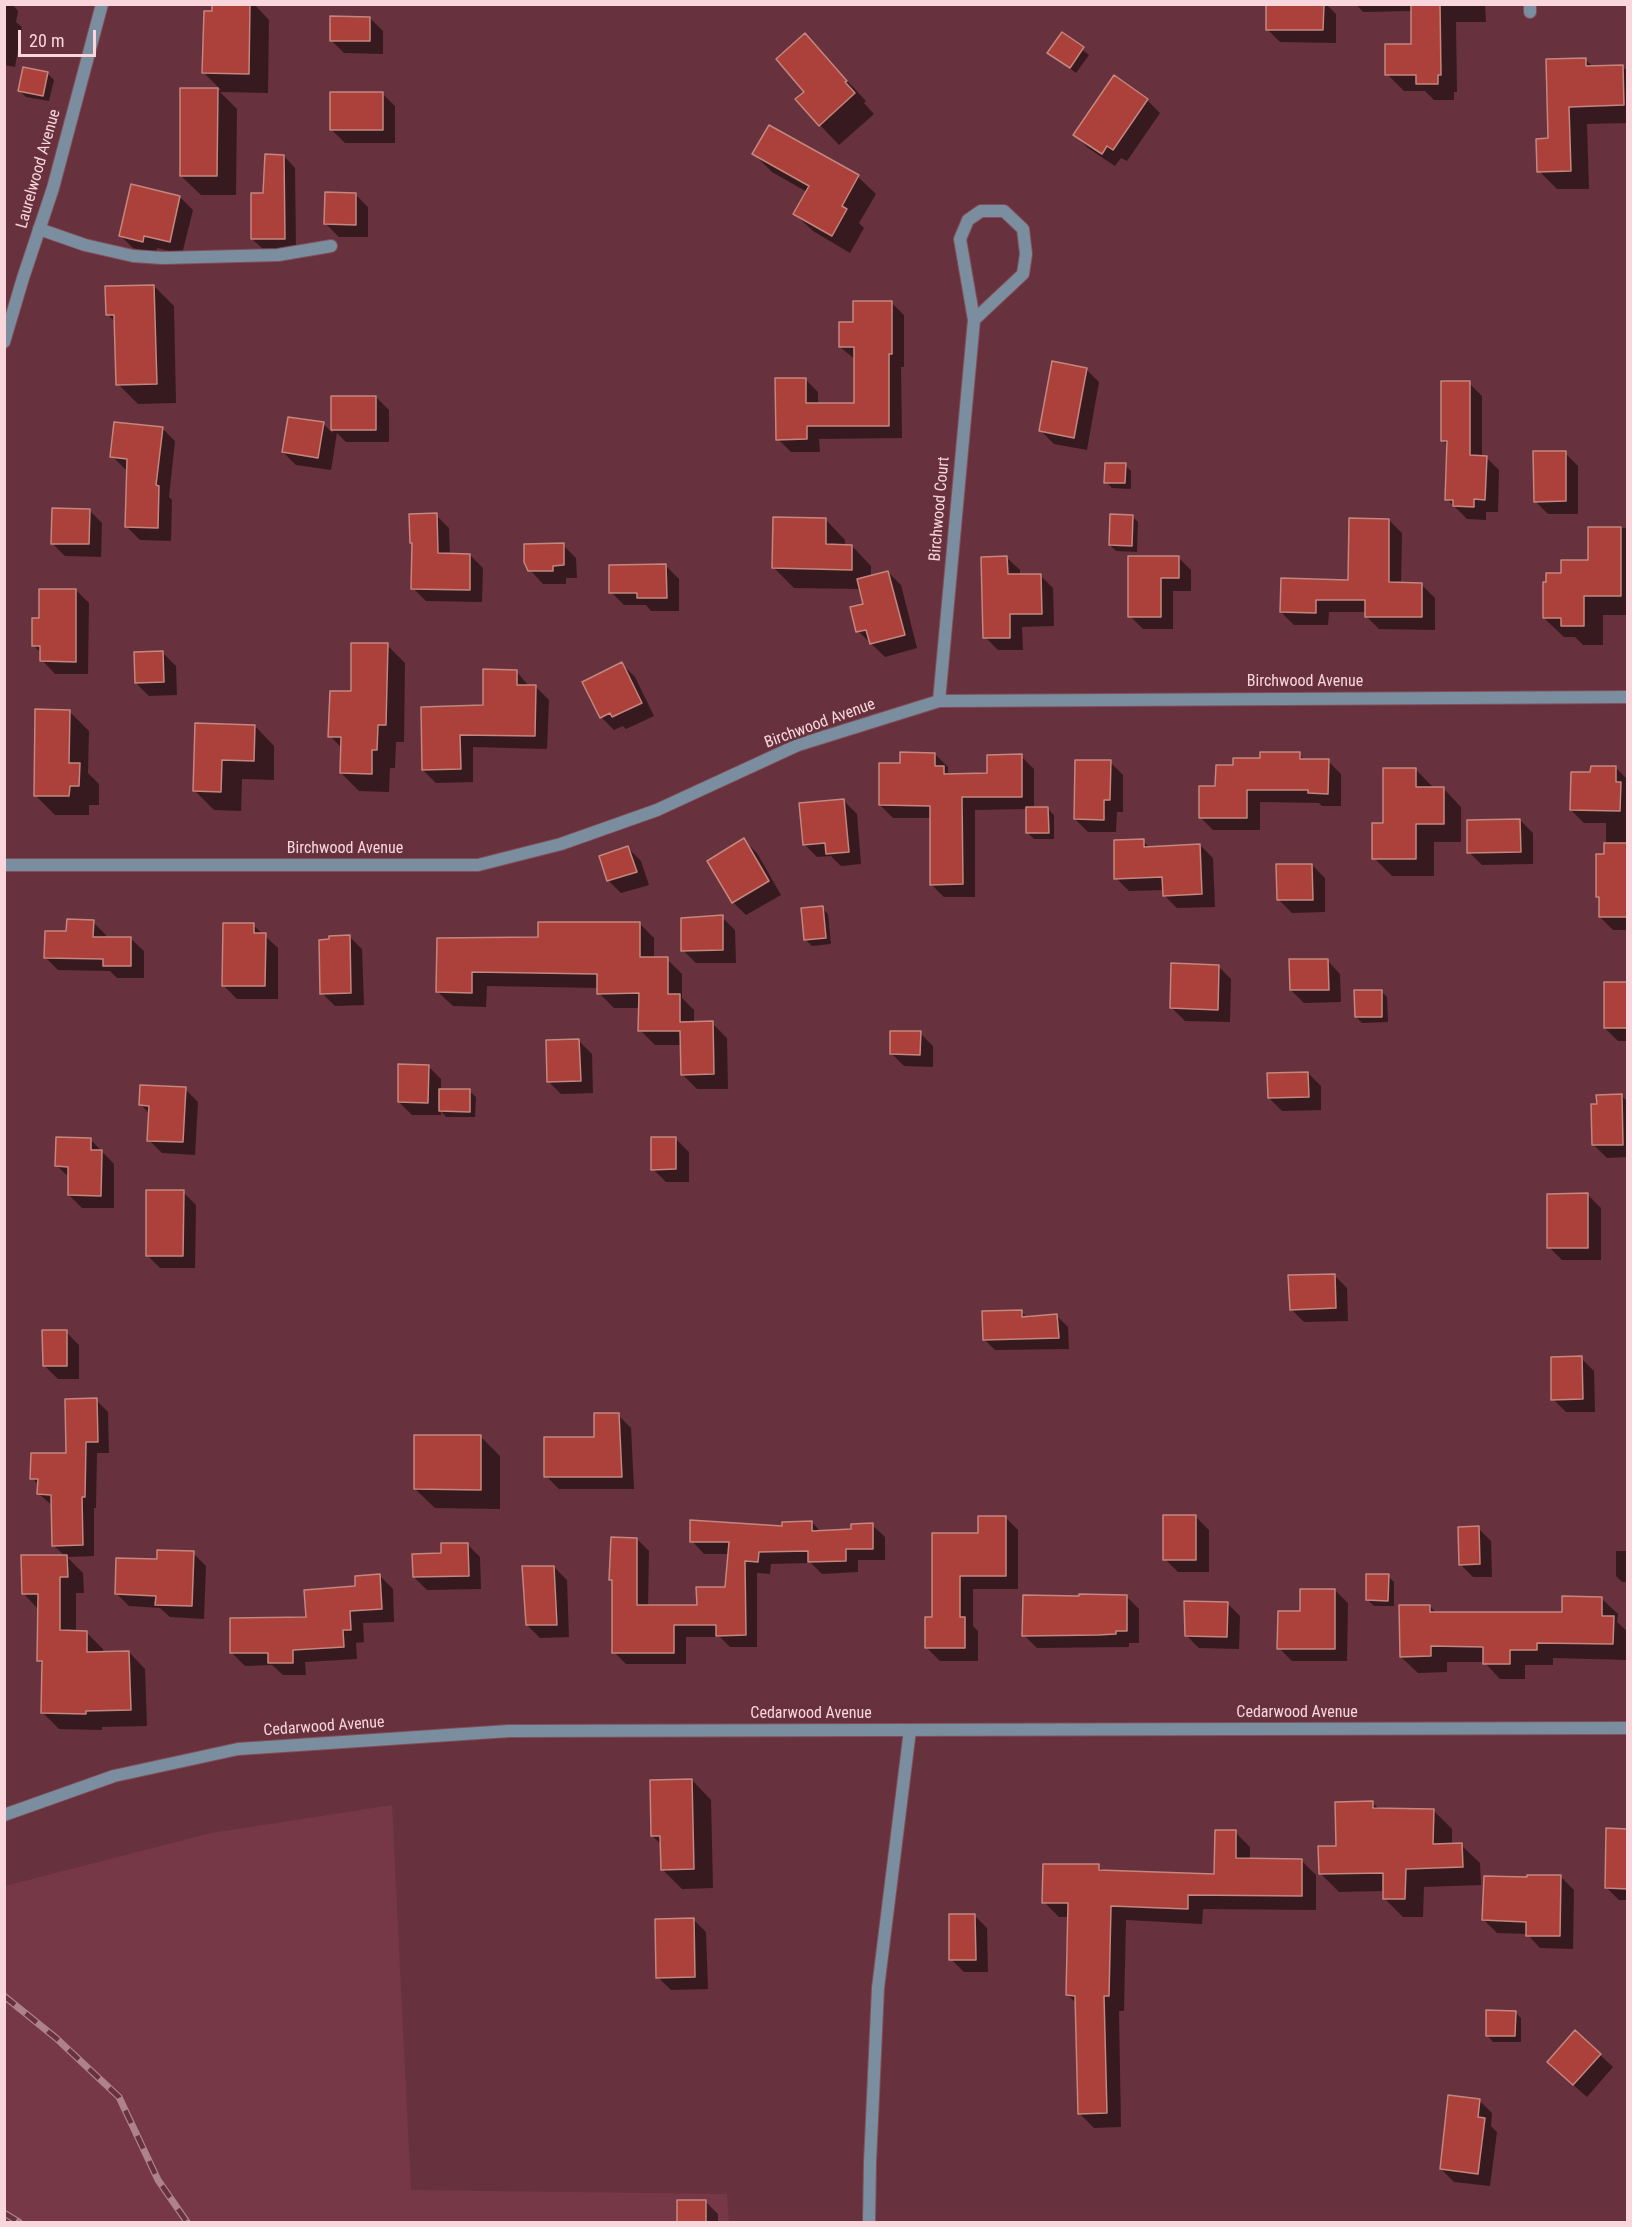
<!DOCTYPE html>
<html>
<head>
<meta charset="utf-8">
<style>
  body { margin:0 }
  #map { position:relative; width:1632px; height:2227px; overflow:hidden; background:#67313d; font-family:"Roboto Condensed",sans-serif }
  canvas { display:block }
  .frame { position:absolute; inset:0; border:6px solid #f8d6db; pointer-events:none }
  .scale { position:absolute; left:18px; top:30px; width:78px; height:27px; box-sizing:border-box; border:3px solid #f8d6db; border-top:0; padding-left:8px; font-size:18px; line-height:21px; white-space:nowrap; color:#f8d6db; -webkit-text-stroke:4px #67313d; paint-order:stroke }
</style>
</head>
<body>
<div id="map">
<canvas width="1632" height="2227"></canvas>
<div class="frame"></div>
<div class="scale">20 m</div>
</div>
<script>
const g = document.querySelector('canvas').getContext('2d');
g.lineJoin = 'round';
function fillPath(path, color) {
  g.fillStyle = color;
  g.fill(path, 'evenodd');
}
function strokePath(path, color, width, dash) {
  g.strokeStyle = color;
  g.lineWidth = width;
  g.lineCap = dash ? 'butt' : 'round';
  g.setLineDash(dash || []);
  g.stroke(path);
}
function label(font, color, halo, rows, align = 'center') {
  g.font = font + ' "Roboto Condensed",sans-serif';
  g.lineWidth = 5;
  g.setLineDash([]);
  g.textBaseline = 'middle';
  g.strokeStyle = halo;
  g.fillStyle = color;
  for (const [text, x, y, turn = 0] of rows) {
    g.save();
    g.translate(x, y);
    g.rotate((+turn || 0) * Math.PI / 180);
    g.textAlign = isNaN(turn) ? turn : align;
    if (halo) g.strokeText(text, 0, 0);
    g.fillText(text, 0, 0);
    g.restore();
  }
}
fillPath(new Path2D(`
  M392,1805L411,2190L727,2194L729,2222H5V1886L211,1833Z`), '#763846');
fillPath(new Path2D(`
  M4,4H12L18,11L16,22L22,27L15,67L4,65Z
  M214,4H254L269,20L268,93L220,92L237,109L236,195H201L181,176L182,89L221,90L204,73Z
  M1267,4H1326L1336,14V43L1280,42L1267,29Z
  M1356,4H1485L1486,22H1456L1457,92H1454V100H1434L1425,91H1404L1387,74L1413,46L1412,11L1363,12Z
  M370,18L383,31V54L344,53L331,40Z
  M1062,34L1089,55L1076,73L1049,52Z
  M805,36L866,101L864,103L874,114L839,145L820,125L806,92Z
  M1585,59L1593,67L1622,66L1628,72V123L1587,124L1589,189H1557L1539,171L1549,140Z
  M48,74L54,80L49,101L26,97L20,91Z
  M382,93L395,106V143H345L332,130Z
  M1147,100L1160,113L1127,161L1121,158L1115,166L1088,148L1075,135Z
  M769,127L858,177L876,194L859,223L864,228L850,253L813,231L795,214L807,192L772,172L754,154Z
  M284,156L295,168L296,250H264L252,239L265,195Z
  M355,194L368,207V237H339L326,224Z
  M180,197L193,210L182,254L157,248L156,254L133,248L120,235Z
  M154,286L174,306L176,403L138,404L118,384L116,323L108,315Z
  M891,302L904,315V367H901L902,438L819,439L820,452H791L778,439L805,379L818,392V404H856V360L840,347L855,324Z
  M1086,369L1099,382L1087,450L1054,444L1041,431Z
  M1469,383L1482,396V457H1486L1499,470L1498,512H1486V520L1467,519L1447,499L1449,447L1442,440Z
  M333,397H376L389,410V442H346L337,433L331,470L296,465L283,452L323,424L333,433Z
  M162,428L175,441L169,497L172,500L171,541L140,540L127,527L128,470L125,469L112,456Z
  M1565,453L1578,466V514H1548L1535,501Z
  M1125,465L1131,471V489L1112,488L1106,482Z
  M89,510L102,523L101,557L65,556L52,543Z
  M436,515L449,528L450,555H470L483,568L482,602L426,601L413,588Z
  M1132,516L1138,522L1137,552L1116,551L1110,545Z
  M826,520L845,540V546H852L871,566V577L888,572L901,585L917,648L885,657L858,631L865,605L861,589L794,588L774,568Z
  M1389,520L1402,533L1401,584L1422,585L1435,598V630L1379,629L1366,616V612H1329L1328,625H1294L1281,612L1350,582Z
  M1590,528H1628V615H1603V645H1583L1575,637H1564L1544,618L1562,574L1590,562Z
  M563,545L576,558L577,578H566V584H543L530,570Z
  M1130,557H1178L1191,570V591H1173V629H1143L1130,616Z
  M1007,558L1020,570V576L1040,575L1053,588L1054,626L1022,627L1023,650H998L985,637Z
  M666,566L679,579V611H651L646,605H624L611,592Z
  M76,590L89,603L88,674H55L42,660V654L34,646Z
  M387,645L405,663L404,742H396L395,768H390L389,792L359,791L341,773L342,748L330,736L352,693Z
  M163,653L176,666L177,695L149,696L136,683Z
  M622,664L635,677L654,716L626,729L623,726L614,730L601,717Z
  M516,671L529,686L536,687L549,700L547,749L473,747V782L436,783L423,770Z
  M69,711L89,731L88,773L99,784V805H89V815H55L35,795Z
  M196,725L255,726L274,746V780L242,779L241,811L214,810L194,790Z
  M935,754L948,767V772L952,776L988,774L1021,756L1034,769V809H1048L1054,815V839H1034L1028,833L1027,809L975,810V897H944L931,884V818H893L880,805L901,765Z
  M1299,754L1306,761H1328L1341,774V806H1322L1319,803L1260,802V830H1213L1200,817L1217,788L1234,766Z
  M1110,762L1123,775V812H1117L1116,832H1088L1075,819Z
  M1616,768L1628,780V930H1613L1600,917V899L1597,896L1606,856V823H1584L1571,810L1592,774Z
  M1415,769L1434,788H1443L1461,807V842H1434V876H1392L1374,858L1385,825Z
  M844,801L857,814L861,864L841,866L831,856L817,857L804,844Z
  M1520,820L1533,833V864L1482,865L1469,852Z
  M744,840L757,853L781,895L746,915L733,902Z
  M1143,841L1150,848L1200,845L1213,858L1215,907L1177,908L1164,895V890L1129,891L1116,878Z
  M628,848L641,861L649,885L621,893L608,880Z
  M1312,865L1325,878V912L1292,913L1279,900Z
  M822,908L828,914L831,944L812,946L806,940Z
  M722,917L735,930L736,963H696L683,950Z
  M93,922L106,935V939L130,938L144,951V978H117L110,971L58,970L45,957L68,933Z
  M639,923L654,938V959H667L682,974V998L694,1010V1023H712L727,1038L728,1089H697L683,1075L682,1045H655L640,1030V1008H614L599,993V988L487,986L486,1007L453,1006L438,992L439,939H540Z
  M253,925L278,948V999H237L224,986Z
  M349,936L362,949L364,1005L335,1006L322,993L331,941Z
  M1327,960L1340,974L1341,1002L1304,1003L1291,990Z
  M1218,966L1231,979L1230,1022L1185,1021L1172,1008Z
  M1628,984V1041H1618L1605,1028Z
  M1381,991L1387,997L1388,1022L1362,1023L1356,1017Z
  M920,1033L933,1046V1067L904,1066L891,1053Z
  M579,1041L592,1054L593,1093L561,1094L548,1081Z
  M428,1066L441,1079V1090L469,1091L476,1097L475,1117H446L441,1111V1115H412L399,1102Z
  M1308,1073L1321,1086V1110L1282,1111L1269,1098Z
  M185,1089L198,1102L195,1155L162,1153L149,1140L150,1114L141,1105Z
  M1621,1095L1628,1102V1157L1607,1158L1594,1145L1598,1105Z
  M90,1139L114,1164V1208H82L69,1195L70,1178L57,1166Z
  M676,1139L689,1152V1182H666L653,1169Z
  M183,1192L196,1205L195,1268H160L147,1255Z
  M1588,1195L1601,1208V1260H1562L1549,1247Z
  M1334,1275L1347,1288L1348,1321L1304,1322L1291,1309Z
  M1021,1312L1028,1318L1057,1316L1068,1327L1069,1349L995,1350L984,1339Z
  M66,1332L79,1345V1379H58L45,1366Z
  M1581,1358L1594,1371L1595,1412H1566L1553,1399Z
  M96,1400L108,1412L109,1453H97L96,1508H94V1556L67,1557L83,1573L84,1593H76V1632H86L103,1649V1653L129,1652L145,1669L147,1726L102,1727V1730L59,1729L43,1713V1666L39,1661V1610L23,1593L65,1556L53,1545V1506L39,1494V1485L32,1478L68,1455Z
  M618,1415L631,1428L634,1489H559L546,1476L596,1438Z
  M481,1437L500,1456V1509L435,1508L415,1489Z
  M1005,1517L1018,1530V1589H973V1626L978,1631V1661H940L927,1648L933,1618L980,1534Z
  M1196,1517L1209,1530V1572H1178L1165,1559Z
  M812,1522L821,1532L853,1530L872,1525L885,1537V1560H858V1572L822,1574L811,1563L771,1564L770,1574L757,1573V1647H730L720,1637H686V1664H626L614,1652V1582L611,1579L637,1539L649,1551L648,1607H698L727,1589L729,1554H704L692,1541Z
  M1478,1528L1491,1541L1492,1577H1473L1460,1564Z
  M467,1544L480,1557L481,1589L427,1590L414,1577L443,1555Z
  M1616,1551H1628V1582H1622L1616,1576Z
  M193,1553L206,1566L204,1619L170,1617L160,1608L129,1606L116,1593L158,1561Z
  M554,1567L567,1580L569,1637L540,1638L527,1625Z
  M380,1576L393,1589L394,1622L363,1623L364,1642L356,1643L357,1659L305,1662L306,1675H283L272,1665L245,1666L232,1653L308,1618Z
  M1388,1576L1394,1582V1606H1374L1368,1600Z
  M1335,1590L1348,1603L1347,1661H1292L1279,1648L1301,1613Z
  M1126,1596L1139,1609V1643H1129V1647L1037,1648L1024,1635Z
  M1601,1598L1618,1614L1617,1622L1628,1632V1660L1553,1658V1665H1525V1679H1500L1484,1662H1447V1672L1418,1673L1401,1657L1430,1606L1436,1613L1563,1614Z
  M1227,1603L1240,1616L1239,1649L1199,1648L1186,1635Z
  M692,1780L711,1800L713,1888L682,1889L662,1869V1845L652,1836Z
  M1372,1802L1380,1810H1433L1452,1829V1845H1461L1480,1863L1481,1885L1424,1887L1423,1917H1403L1384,1898V1891L1339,1892L1320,1873Z
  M1628,1830V1900H1619L1607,1888Z
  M1235,1832L1250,1847V1860H1301L1316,1875V1910L1203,1909L1202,1924L1126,1920L1124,2011H1119L1121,2127L1094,2128L1079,2113L1077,2004L1068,1995L1069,1917H1059L1044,1902L1098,1866L1104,1872L1216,1876Z
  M1561,1877L1574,1890L1573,1949L1540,1948L1527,1934L1497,1933L1484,1920L1528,1879Z
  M974,1915L987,1928L988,1972H964L951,1959Z
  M693,1919L706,1932L708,1989L671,1990L658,1977Z
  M1515,2012L1521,2018V2042H1493L1487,2035Z
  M1600,2055L1613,2067L1587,2097L1562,2075Z
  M1479,2100L1492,2113L1491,2126L1497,2132L1490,2186L1454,2182L1441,2169Z
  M705,2201L718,2214V2222H679Z`), '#0007');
const building = new Path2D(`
  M212,4H250L249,74L202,73L204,11H212Z
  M1266,4H1324L1323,30H1266Z
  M1411,4H1440L1441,75H1438V84H1416V75H1385V44H1411Z
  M330,16L370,17V41H330Z
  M1062,32L1084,47L1070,68L1047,53Z
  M805,33L847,81L845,82L855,93L819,126L795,99L804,92L776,59Z
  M1586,58V66L1623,65L1624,105L1569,107L1571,171L1537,172L1536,139L1548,138L1546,59Z
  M23,67L48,72L43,96L18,91Z
  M1114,75L1148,99L1113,150L1107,146L1102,154L1073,135Z
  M180,88H218L217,176H180Z
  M330,92H383V130H330Z
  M769,125L859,175L842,206L847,209L832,236L793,214L809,186L752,154Z
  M265,154L284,155L285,239H251V193H263Z
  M131,184L180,196L170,242L144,236L143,242L119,236Z
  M325,192L356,193V225L324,224Z
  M154,285L157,384L116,385L114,315H106L105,286Z
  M853,301H892V354H889V426H807V439L776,440L775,378H806V403H854V347H839V322H853Z
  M1052,361L1087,368L1074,438L1039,431Z
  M1441,381H1470V455L1487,456L1485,500L1474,499V507L1453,506V500H1445L1447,441H1441Z
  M331,396H376V430H331Z
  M288,417L324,422L318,458L282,452Z
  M114,422L163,427L156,485L159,486L158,528L125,527L127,459L110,457Z
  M1533,451H1566V501L1534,502Z
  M1105,463H1126L1125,483H1104Z
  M52,508L90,509L89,544H51Z
  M437,513L438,553L470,554V590L411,589L412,543H410L409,514Z
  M1110,514L1133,515L1132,546L1109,545Z
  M773,517L826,518V544L852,545V570L772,568Z
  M1349,518L1389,519V582L1422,583V617H1365V600H1316V613L1280,612L1281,578L1348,580Z
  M1588,527H1621V596H1584V626H1561V618H1543V582H1546V573H1561V560H1588Z
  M564,543V565L553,566V571H528L524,562V544Z
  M1007,556L1008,574H1041L1042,614H1010V638H983L981,557Z
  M1128,556H1179V578H1161V617H1128Z
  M666,564L667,598H637V593H609V565Z
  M888,571L905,635L870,644L866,630L856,632L850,607L863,604L857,579Z
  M39,589H76V662L40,661V646H32V618H39Z
  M351,643H388L386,725H378L377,750H372V774L340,773L341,737H328L330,691H351Z
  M163,651L164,682L135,683L134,652Z
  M622,662L642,703L612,717L610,713L600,718L582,682Z
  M483,669L517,670V685H536L535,736L460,735L461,769L422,770L421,707L483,705Z
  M35,709L70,710L69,763H80L79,786H70L69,796H34Z
  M195,723L255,725L254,761L222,760L221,792L193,791Z
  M900,752L935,753V766H944V774L987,773V755L1022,754V797H962L963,884L930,885V806L879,805V763H900Z
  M1260,752H1300V759H1329L1328,794L1308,793V790H1247V818H1199V786H1215L1216,765H1233V758H1260Z
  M1075,760H1111L1110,800H1104V820L1074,819Z
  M1591,766H1616V782H1621L1620,811L1570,810L1571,772H1590Z
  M1383,768H1416V787H1444V824H1416V859H1372V823H1383Z
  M844,799L849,852L826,854L825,843L803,845L799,803Z
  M1026,807H1048L1049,833H1026Z
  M1520,819L1521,852L1467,853V820Z
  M744,838L769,881L732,903L707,861Z
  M1144,839V847L1200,844L1202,894L1163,896L1162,877L1114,879V840Z
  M1604,843H1628V917H1599V897H1596V854H1604Z
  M628,846L637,872L607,881L599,856Z
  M1276,864H1312L1313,900H1277Z
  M823,906L826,938L804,940L801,908Z
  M723,915V950L681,951V918Z
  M67,919L94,920L93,937H131V966H103V959L44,958L45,931H66Z
  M538,922H640V957H668V994H680V1022L713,1021L714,1074L681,1075L680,1031H638L639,993L597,994V974L472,972V993L436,992L437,938L538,937Z
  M223,923H254V933H266L265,986H222Z
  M350,935L351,993L320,994L319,940L329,939V936Z
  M1289,959H1328L1329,990H1290Z
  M1171,963L1219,965L1218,1010L1170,1008Z
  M1604,982H1628V1028H1604Z
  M1354,990H1382V1017H1355Z
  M890,1031H921L920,1055L890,1054Z
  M579,1039L581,1081L547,1082L546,1040Z
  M398,1064L429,1065L428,1103L398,1102Z
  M1308,1072L1309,1097L1268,1098L1267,1073Z
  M140,1085L186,1087L183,1142L147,1141L149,1106L139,1105Z
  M439,1089H470V1112L439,1111Z
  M1622,1094L1623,1145H1592L1591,1104H1597L1596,1095Z
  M56,1137L91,1138V1150H102L101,1196L68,1195V1167L55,1166Z
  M651,1137H676V1169L651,1170Z
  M146,1190H184L183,1256H146Z
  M1588,1193V1248H1547V1194Z
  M1335,1274L1336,1308L1290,1310L1288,1275Z
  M1022,1310V1317L1057,1314L1059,1338L983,1340L982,1311Z
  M42,1330H67V1366H43Z
  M1582,1356L1583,1399L1551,1400V1357Z
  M97,1398L98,1442H86L85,1497H82L83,1545L52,1546L51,1495L37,1494L38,1479H30L31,1453H66L65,1399Z
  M594,1413H619L622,1477H544V1437H594Z
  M414,1435H481V1490L414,1489Z
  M1163,1515H1196V1560H1163Z
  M978,1516H1006V1576H960V1617H965V1648H925V1617H932V1533H978Z
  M690,1520L782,1526V1522L812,1521V1531L851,1529V1524L873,1523V1549H846V1561L808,1562V1551L759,1552L758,1562L745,1561L746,1635L716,1636V1625H674V1653H612V1580H609L611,1537L637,1538V1605H697L696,1587H725L729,1542H690Z
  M1479,1526L1480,1564L1459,1565L1458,1527Z
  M441,1543H468L469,1576L413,1577L412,1554L441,1553Z
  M157,1550L194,1551L192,1606L155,1605L156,1596L115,1594L116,1558L157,1559Z
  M21,1555H67L68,1577H60V1630L87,1631V1652L129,1651L131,1710L86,1711V1714L41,1713L42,1661H37L38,1594H22Z
  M522,1566H554L557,1625H526Z
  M380,1574L382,1609L350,1611L351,1630H343L344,1647L293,1650V1663H268V1653H230V1618L306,1617L304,1590L355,1586V1576Z
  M1366,1574H1389L1388,1601L1366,1600Z
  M1300,1589H1335V1649H1277L1278,1611H1300Z
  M1079,1594L1127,1595V1631H1116V1634L1098,1635L1022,1636L1023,1595L1079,1596Z
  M1562,1596L1602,1597V1616H1614L1613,1644L1537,1643V1650H1510V1664H1483V1647L1431,1646V1656L1400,1657L1399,1605H1430V1612H1562Z
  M1184,1601L1228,1602L1227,1637L1185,1636Z
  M692,1779L694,1869L661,1870L660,1836H651L650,1780Z
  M1373,1801V1808L1434,1809L1433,1844L1462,1843L1463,1867L1406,1869L1405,1899H1383V1873L1319,1874L1318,1846H1336L1335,1802Z
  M1606,1828L1628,1829V1889L1605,1888Z
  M1215,1830H1236V1858L1302,1859V1896L1188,1895V1909L1111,1906L1109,1996H1104L1107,2113L1078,2114L1075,1996L1066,1995L1068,1903H1042L1043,1864H1099V1870L1214,1874Z
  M1527,1875H1561L1560,1936H1526V1922L1482,1920L1484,1876L1527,1877Z
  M949,1914H975L976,1960H949Z
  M694,1918L695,1977L656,1978L655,1919Z
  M1486,2010L1516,2011L1515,2036H1486Z
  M1575,2030L1601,2054L1573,2085L1547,2062Z
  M1448,2095L1480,2099L1478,2117L1485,2118L1478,2174L1440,2169Z
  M677,2200H706V2223H677Z`);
fillPath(building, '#ab413a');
strokePath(building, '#c4867e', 1.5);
const lane = new Path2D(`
  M39,229L85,245L133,256L162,258L278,255L331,246
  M869,2222L870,2162L878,1988L910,1730`);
const street = new Path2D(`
  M1530,12V4
  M4,342L23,278L53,188L102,4
  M939,701L974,320L1023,274L1026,254L1023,229L1004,211H981L968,220L960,239L974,320
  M4,865H478L561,844L657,810L798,745L939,701L1628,697
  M4,1815L114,1776L238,1749L509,1731L1628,1728`);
strokePath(lane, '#814f59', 14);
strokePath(street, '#814f59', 14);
strokePath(lane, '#7b8ea0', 12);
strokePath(street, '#7b8ea0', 12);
const rail = new Path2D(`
  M4,1996L56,2038L119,2097L158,2180L187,2222
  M4,2213L19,2222`);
strokePath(rail, '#ae828a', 7);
strokePath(rail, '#67313d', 4.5, [14]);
label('16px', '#f8d6db', '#67313d', [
  ["Laurelwood Avenue",39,169,-74],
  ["Birchwood Court",940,509,-85],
  ["Birchwood Avenue",1305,682],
  ["Birchwood Avenue",820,724,-20],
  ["Birchwood Avenue",345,849],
  ["Cedarwood Avenue",1297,1713],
  ["Cedarwood Avenue",811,1714],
  ["Cedarwood Avenue",324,1727,-4]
]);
</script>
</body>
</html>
